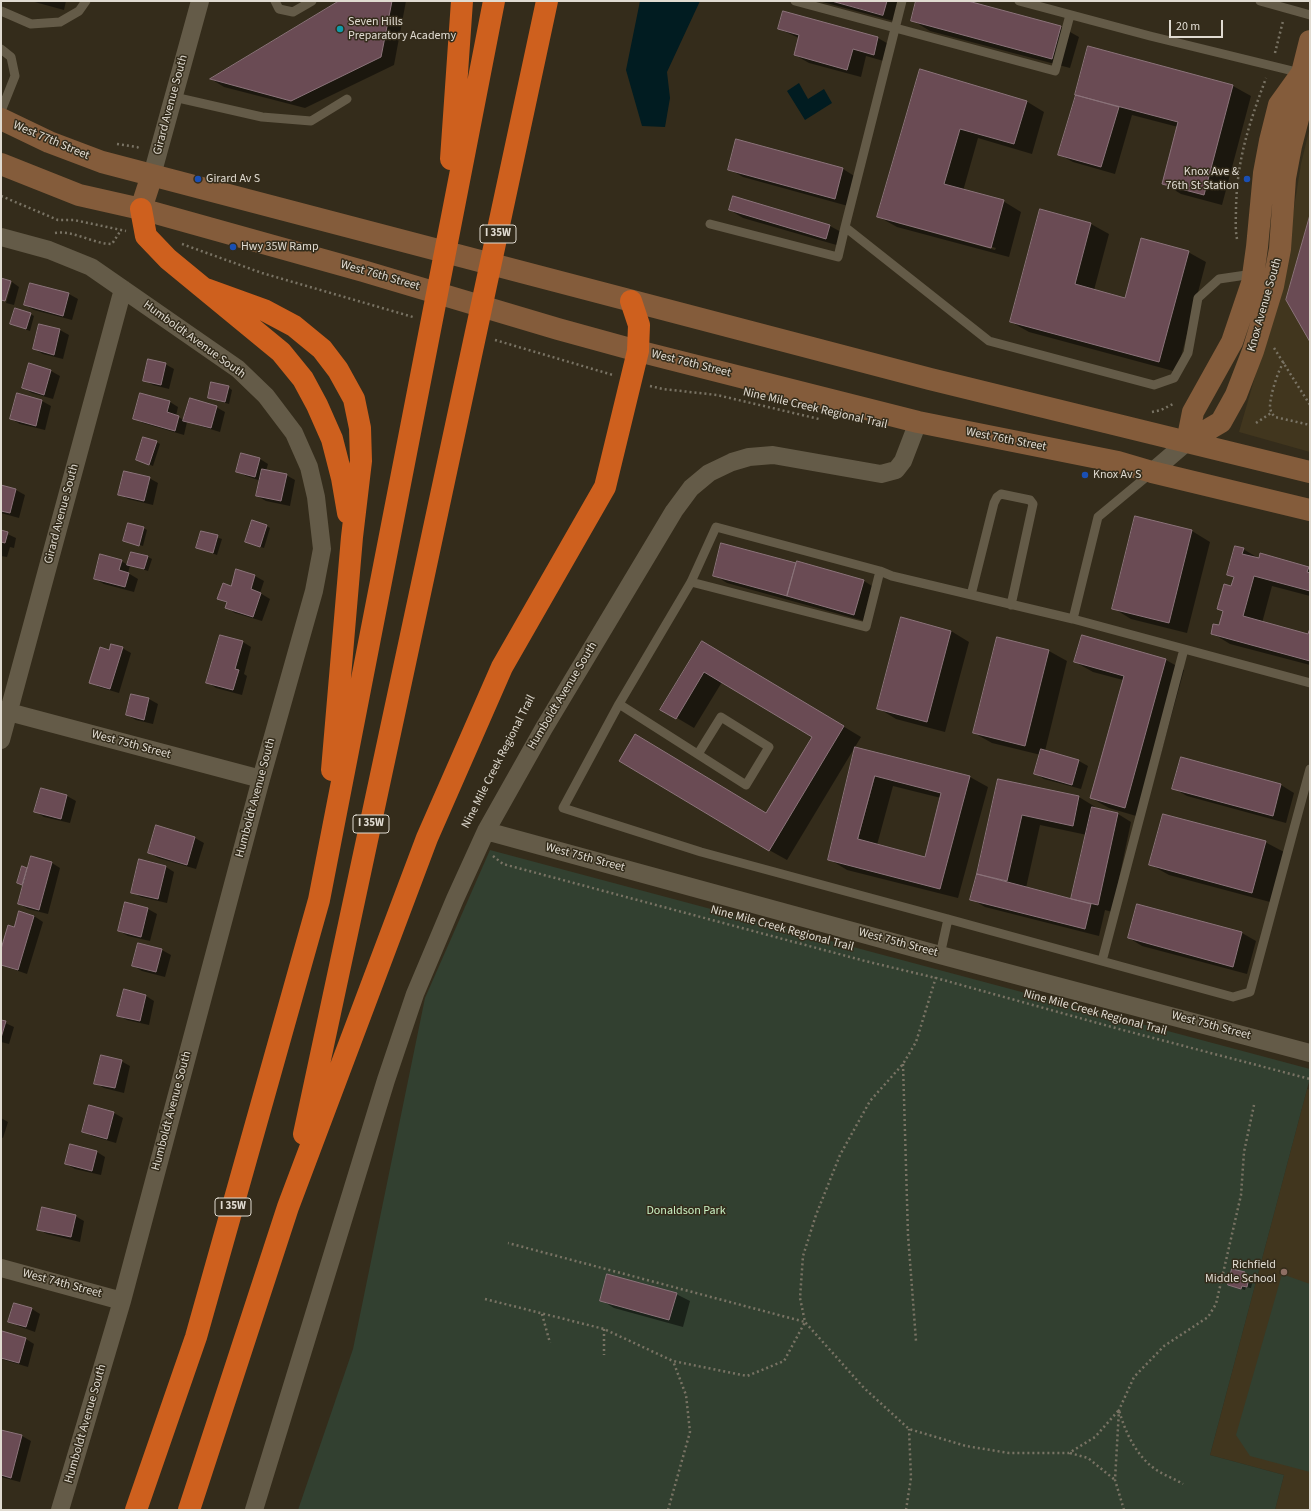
<!DOCTYPE html>
<html>
<head>
<meta charset="utf-8">
<style>
  body { margin:0 }
  #map { position:relative; width:1311px; height:1511px; overflow:hidden; background:#342c1b; font-family:"Source Sans 3",sans-serif }
  canvas { display:block }
  .frame { position:absolute; inset:0; border:2px solid #e0dbd1; pointer-events:none }
  .scale { position:absolute; left:1169px; top:20px; width:54px; height:18px; box-sizing:border-box; border:2px solid #e0dbd1; border-top:0; padding-left:5px; font-size:12px; line-height:14px; white-space:nowrap; color:#e0dbd1; -webkit-text-stroke:3px #342c1b; paint-order:stroke }
</style>
</head>
<body>
<div id="map">
<canvas width="1311" height="1511"></canvas>
<div class="frame"></div>
<div class="scale">20 m</div>
</div>
<script>
const g = document.querySelector('canvas').getContext('2d');
g.lineJoin = 'round';
function fillPath(path, color) {
  g.fillStyle = color;
  g.fill(path, 'evenodd');
}
function strokePath(path, color, width, dash) {
  g.strokeStyle = color;
  g.lineWidth = width;
  g.lineCap = dash ? 'butt' : 'round';
  g.setLineDash(dash || []);
  g.stroke(path);
}
function label(font, color, halo, rows, align = 'center') {
  g.font = font + ' "Source Sans 3",sans-serif';
  g.lineWidth = 3;
  g.setLineDash([]);
  g.textBaseline = 'middle';
  g.strokeStyle = halo;
  g.fillStyle = color;
  for (const [text, x, y, turn = 0] of rows) {
    g.save();
    g.translate(x, y);
    g.rotate((+turn || 0) * Math.PI / 180);
    g.textAlign = isNaN(turn) ? turn : align;
    if (halo) g.strokeText(text, 0, 0);
    g.fillText(text, 0, 0);
    g.restore();
  }
}
fillPath(new Path2D(`
  M1310,127V452L1239,432L1282,283L1301,164Z
  M1307,1089L1310,1090V1510H1275L1284,1475L1210,1455Z`), '#41361e');
fillPath(new Path2D(`
  M490,850L1310,1069V1078L1210,1455L1284,1475L1275,1510H298L353,1349L425,998Z
  M1282,1274L1310,1284V1472L1250,1456L1236,1435Z`), '#324030');
fillPath(new Path2D(`
  M640,1H700L667,72L670,98L665,127L642,126L626,70Z
  M799,83L808,99L824,89L832,103L805,120L787,91Z`), '#011c21');
fillPath(new Path2D(`
  M31,1H66L64,10Z
  M341,1H406L394,65L305,108L224,87L211,79Z
  M819,1H902L897,22Z
  M917,1H965L1061,27L1079,37L1070,68L930,31L912,20Z
  M784,13L878,38L892,46L887,62L866,56L861,77L809,63L795,55L799,38L779,29Z
  M1088,47L1233,86L1251,96L1222,205L1181,194L1163,183L1178,127L1132,115L1115,174L1073,162L1060,155Z
  M920,71L1026,101L1044,112L1032,154L978,138L963,191L1003,201L1021,212L1009,257L897,227L879,217ZM897,221L996,248L995,250L897,223Z
  M729,169H843L856,177L848,206L743,177Z
  M734,197L830,226L843,233L840,246L743,218L730,210Z
  M1091,224L1109,234L1094,290L1126,299L1188,252L1206,262L1177,372L1029,332L1011,322Z
  M12,282L19,287L14,305L6,303Z
  M30,284L69,294L78,299L72,320L34,310L25,305Z
  M30,314L34,316L30,331L11,324Z
  M40,325L60,330L69,335L63,359L43,354L34,349Z
  M30,364L51,371L60,376L53,399L32,393L23,388Z
  M165,364L174,369L169,389L153,385L144,380Z
  M228,387L232,390L229,404L209,398Z
  M42,401L51,406L45,430L20,424L11,419Z
  M170,402L178,407L176,416L184,420L216,407L225,412L220,432L187,422L184,435L143,423L134,418Z
  M156,442L160,444L153,466L137,460Z
  M260,459L268,464L266,471L286,475L295,480L290,506L266,501L257,496L261,481L246,476L237,471Z
  M149,478L158,483L153,505L128,499L119,494Z
  M1,486L16,490L25,495L19,518L1,513Z
  M1135,517L1192,531L1210,542L1187,633L1131,619L1113,608Z
  M266,526L270,528L264,548L251,544Z
  M143,528L147,530L143,546L125,541Z
  M1,531L16,538L14,548L10,547L7,557L1,556Z
  M202,532L222,539L217,555L197,547Z
  M722,544L864,581L877,589L868,622L727,583L714,575Z
  M1243,549L1260,559L1310,569V596L1272,586L1262,623L1309,636L1310,632V665L1230,644L1212,633L1220,626L1224,612L1218,609L1232,587L1234,578L1228,574Z
  M148,557L152,559L148,571L130,565L128,573L138,579L134,592L104,584L95,579L121,561L128,565Z
  M237,570L255,576L264,581L260,593L270,599L262,621L235,613L227,608L228,604L219,598L231,587Z
  M951,631L969,642L945,732L896,719L878,708Z
  M243,642L251,647L244,674L247,676L242,695L216,688L207,682Z
  M122,648L131,653L119,693L99,687L90,682L110,651Z
  M1049,651L1067,661L1045,751L1079,761L1088,766L1081,789L1044,779L1036,774L1041,755L992,743L974,733Z
  M720,652L861,737L787,860L769,850L767,814L813,736L722,682L694,728L662,709Z
  M1166,660L1184,670L1143,818L1109,808L1091,798L1123,680L1093,672L1075,662Z
  M132,695L149,699L158,704L153,724L136,720L127,715Z
  M856,749L970,777L988,787L958,898L847,870L829,859ZM893,786L941,798L926,858L877,845Z
  M1182,758L1281,785L1294,793L1286,823L1187,796L1173,788Z
  M999,780L1079,797L1097,808V810L1118,814L1131,822L1112,912L1105,910L1099,936L985,907L971,899ZM1040,825L1087,835L1072,900L1026,888Z
  M41,789L67,796L76,801L70,823L44,817L36,812Z
  M156,827L195,838L204,843L196,869L158,858L149,853Z
  M1265,842L1284,852L1270,902L1169,875L1151,865Z
  M52,863L60,868L48,914L28,909L19,904L24,886L18,883L26,869L28,870Z
  M166,867L174,872L167,903L141,897L132,892Z
  M126,903L148,909L157,914L150,941L128,936L119,931Z
  M1137,905L1242,933L1256,941L1247,974L1142,946L1129,938Z
  M34,916L43,922L27,974L1,965V952L15,928Z
  M162,950L171,955L165,977L142,971L133,966Z
  M146,996L154,1001L149,1025L127,1020L118,1015Z
  M1,1021L14,1027L9,1044L1,1042Z
  M121,1061L130,1066L124,1093L104,1088L95,1083Z
  M90,1107L114,1113L123,1118L116,1143L92,1136L83,1131Z
  M1,1118L8,1122L3,1138L1,1137Z
  M97,1152L105,1157L101,1175L75,1169L66,1164Z
  M75,1216L84,1221L80,1242L47,1234L38,1229Z
  M1233,1270L1249,1275L1248,1277L1253,1280L1251,1288L1246,1287L1245,1290L1229,1285Z
  M676,1294L690,1301L683,1327L614,1308L601,1300Z
  M15,1304L32,1309L40,1314L35,1332L18,1326L10,1321Z
  M2,1333L26,1339L34,1344L28,1367L1,1359Z
  M1,1431L22,1436L31,1441L20,1482L1,1477Z`), '#0007');
const building = new Path2D(`
  M339,1H392L381,57L291,101L210,79Z
  M832,1H887L883,15Z
  M916,1H968L1061,26L1052,59L911,21Z
  M783,11L878,37L874,55L853,49L847,70L794,55L799,35L778,29Z
  M1088,46L1233,85L1204,195L1162,184L1178,122L1075,95Z
  M920,69L1027,101L1014,144L960,129L944,184L1004,200L991,248L877,217Z
  M1076,95L1119,107L1101,167L1058,155Z
  M736,139L843,168L835,199L728,170Z
  M733,196L830,225L826,239L729,210Z
  M1040,209L1091,223L1075,284L1125,298L1141,238L1189,251L1159,362L1010,322Z
  M1310,215V342L1286,300Z
  M1,278L11,281L5,301L1,300Z
  M30,283L69,293L63,316L24,305Z
  M15,308L31,313L26,329L10,324Z
  M39,324L60,329L54,355L33,349Z
  M148,359L166,363L161,385L143,381Z
  M29,363L51,370L44,395L22,388Z
  M211,382L229,386L225,402L208,398Z
  M17,393L42,400L36,426L10,419Z
  M140,393L170,401L167,412L179,416L175,431L133,419Z
  M190,398L217,406L211,428L183,421Z
  M143,437L157,441L149,465L136,460Z
  M241,453L260,458L255,477L236,472Z
  M262,469L287,474L281,501L256,496Z
  M124,471L150,477L144,501L118,495Z
  M1,485L16,489L10,513L1,511Z
  M1135,516L1192,530L1169,623L1112,609Z
  M252,520L267,525L260,547L245,542Z
  M128,523L144,527L139,546L123,541Z
  M1,530L8,532L5,543L1,542Z
  M201,531L218,535L213,553L196,548Z
  M721,543L796,563L787,596L713,576Z
  M1235,546L1244,548L1242,554L1259,558L1260,553L1309,567L1307,572L1310,573V591L1254,576L1243,616L1308,634L1310,628V661L1211,634L1213,624L1219,625L1223,611L1217,609L1224,584L1231,586L1234,577L1227,575Z
  M131,552L148,556L144,569L127,565Z
  M100,554L122,560L119,570L129,573L125,587L94,579Z
  M797,561L864,580L854,615L787,596Z
  M236,569L255,575L251,589L261,593L253,617L225,608L227,602L217,599L223,583L231,586Z
  M901,617L951,631L927,722L877,709Z
  M220,635L243,641L235,669L239,670L233,690L206,683Z
  M1082,635L1166,659L1125,808L1090,798L1124,676L1074,662Z
  M997,637L1049,650L1025,746L973,733Z
  M702,641L844,726L769,851L619,761L635,734L766,813L812,737L704,672L676,719L660,710Z
  M111,644L123,647L110,689L89,683L100,647L109,650Z
  M131,694L149,698L144,720L126,715Z
  M855,747L970,776L940,889L828,860ZM875,776L941,793L925,857L858,839Z
  M1041,749L1079,760L1072,785L1034,774Z
  M1181,757L1281,784L1273,816L1172,789Z
  M998,779L1079,796L1073,826L1022,815L1007,881L977,874Z
  M41,788L67,795L61,819L34,812Z
  M1092,807L1118,813L1098,905L1071,899Z
  M1163,814L1266,841L1252,893L1149,865Z
  M156,825L195,837L187,865L148,853Z
  M31,856L52,862L39,910L18,904Z
  M139,859L166,866L158,899L131,893Z
  M22,866L27,868L22,885L17,883Z
  M977,874L1091,904L1085,929L970,900Z
  M125,902L148,908L141,937L118,931Z
  M1137,904L1242,932L1233,967L1128,938Z
  M19,911L34,916L18,970L1,965V949L8,925L14,927Z
  M138,943L162,949L156,972L132,966Z
  M124,989L146,995L140,1021L117,1016Z
  M1,1020L6,1021L1,1038Z
  M101,1055L122,1060L115,1088L94,1084Z
  M89,1105L114,1112L107,1139L82,1132Z
  M70,1144L97,1151L92,1171L65,1164Z
  M42,1207L76,1215L71,1237L37,1230Z
  M1232,1269L1245,1272L1244,1275L1249,1277L1247,1287L1242,1286L1241,1289L1228,1285Z
  M607,1274L677,1293L669,1320L600,1301Z
  M14,1303L32,1308L26,1327L8,1322Z
  M2,1331L26,1338L19,1363L1,1358Z
  M1,1430L22,1435L11,1478L1,1475Z`);
fillPath(building, '#6a4b54');
strokePath(building, '#8b737a', 1);
strokePath(new Path2D(`
  M1275,53L1283,21
  M117,144L137,147L141,149
  M1,196L58,220H74L126,231
  M55,233C74,230 93,244 112,244L121,230
  M1237,239C1235,229 1236,218 1236,208C1237,159 1249,124 1266,78
  M182,244L262,273L413,317
  M495,340L613,375
  M1274,348L1310,405
  M1284,362C1278,370 1270,396 1270,406C1270,411 1272,414 1275,417L1310,425
  M650,386L663,389L717,395L819,419
  M1152,412L1161,410L1175,403
  M1256,423L1271,413
  M493,856L503,864L865,961L936,978L1119,1029L1310,1079
  M936,977L916,1042L903,1064L870,1101L840,1155L816,1215L803,1256L800,1298L805,1322L864,1388L909,1429L966,1446L1009,1453H1069L1095,1437L1119,1410C1125,1432 1137,1458 1158,1471C1166,1476 1175,1479 1183,1484
  M903,1064L908,1235L916,1341
  M485,1299L604,1329L673,1361L747,1376L784,1361L805,1322L508,1243
  M542,1314L550,1343
  M604,1329V1355
  M1070,1453L1088,1458L1115,1480
  M668,1510L690,1432L686,1395L673,1361
  M906,1510L911,1478L909,1429
  M1124,1510L1115,1480L1119,1410L1134,1377L1164,1346L1208,1317L1216,1304L1241,1195L1244,1152L1254,1105`), '#797364', 2.5, [2, 3]);
strokePath(new Path2D(`
  M275,1L279,9L293,12L312,1
  M795,1L1055,71L1070,15
  M902,1L845,227L989,341L1154,385L1174,378L1188,353L1198,298L1219,279L1253,274
  M1019,1L1150,36L1301,73
  M1260,1L1310,15
  M1,11L31,24L60,22L79,11L86,1
  M1,49L11,57L15,76L1,111
  M174,97L262,117L311,121L347,99
  M710,224L838,257L845,227
  M1151,473L1098,517L1073,619L1310,683
  M691,582L866,627L880,571
  M971,595L994,503L997,497L1001,494L1030,500L1033,504L1011,605
  M619,704L746,785L769,747L721,717L698,754
  M948,919L701,852L563,808L619,704L691,582L716,527L880,571L892,576L1073,619
  M940,955L948,919L1233,997L1250,992L1310,769
  M1102,961L1184,649`), '#645b48', 9);
strokePath(new Path2D(`
  M152,175L200,1
  M1,237L49,250L91,267L238,369L266,396L294,433L309,467L316,497L322,549L314,591L261,779L122,1301L60,1510
  M1152,472L1187,442
  M1,710L261,779
  M1,740L123,289
  M486,831L940,955L1310,1053
  M1,1268L122,1301
  M254,1510L386,1080L415,994L455,899L486,831L544,728L674,511L691,488L709,473L732,462L749,457L773,455L881,474L896,470L903,461L918,422`), '#645b48', 18);
strokePath(new Path2D(`
  M1,119L49,142L102,162L930,379L1310,472
  M1,164L79,195L141,209L363,271L558,329L638,351L918,422L1118,462L1152,472L1310,510
  M141,209L152,175
  M1187,442L1221,422L1236,395L1253,351L1273,286L1280,249L1285,178L1291,146L1300,111L1302,73L1310,41
  M1187,442L1193,412L1232,342L1252,283L1257,247L1264,173L1270,141L1279,105L1302,73`), '#845c3b', 22);
strokePath(new Path2D(`
  M451,159L462,1
  M141,209L146,236L168,259L281,352L303,379L317,405L332,439L342,478L348,513
  M206,289L264,310L294,326L322,349L338,370L354,399L360,428L361,461L352,537L332,770
  M304,1134L547,1
  M136,1510L196,1337L319,900L494,1
  M189,1510L288,1207L427,838L502,667L605,487L638,351L639,325L631,301`), '#ce601e', 22);
for (const [x, y, r, color] of [
  [340,29,4,"#0f9aa8"],
  [198,179,4,"#1a4fb4"],
  [1247,179,4,"#1a4fb4"],
  [233,247,4,"#1a4fb4"],
  [1085,475,4,"#1a4fb4"],
  [1284,1272,4,"#8d6e63"]
]) {
  const dot = new Path2D();
  dot.arc(x, y, r, 0, 2 * Math.PI);
  g.fillStyle = color;
  g.fill(dot);
  strokePath(dot, '#342c1b', 1.5);
}
for (const [x, y, w] of [
  [498,234,36],
  [371,824,36],
  [233,1207,36]
]) {
  const box = new Path2D();
  box.roundRect(x - w / 2, y - 9, w, 18, 3);
  g.fillStyle = '#342c1b';
  g.fill(box);
  strokePath(box, '#e0dbd1', 1);
}
label('bold 11px', '#e0dbd1', null, [
  ["I 35W",498,234],
  ["I 35W",371,824],
  ["I 35W",233,1207]
]);
label('12px', '#e0dbd1', '#342c1b', [
  ["Seven Hills",348,22],
  ["Preparatory Academy",348,36],
  ["Knox Ave &",1239,172,"right"],
  ["76th St Station",1239,186,"right"],
  ["Girard Av S",206,179],
  ["Hwy 35W Ramp",241,247],
  ["Knox Av S",1093,475],
  ["Richfield",1276,1265,"right"],
  ["Middle School",1276,1279,"right"]
], 'left');
label('12px', '#e0dbd1', '#342c1b', [
  ["Girard Avenue South",171,105,-75],
  ["West 77th Street",51,141,23],
  ["West 76th Street",380,276,16],
  ["Knox Avenue South",1265,305,-74],
  ["Humboldt Avenue South",194,340,36],
  ["West 76th Street",691,364,14],
  ["Nine Mile Creek Regional Trail",815,409,13],
  ["West 76th Street",1006,440,11],
  ["Girard Avenue South",62,514,-75],
  ["Humboldt Avenue South",563,696,-59],
  ["West 75th Street",131,745,15],
  ["Nine Mile Creek Regional Trail",499,762,-63],
  ["Humboldt Avenue South",256,798,-75],
  ["West 75th Street",585,858,15],
  ["Nine Mile Creek Regional Trail",782,929,15],
  ["West 75th Street",898,943,15],
  ["Nine Mile Creek Regional Trail",1095,1013,15],
  ["West 75th Street",1211,1026,15],
  ["Humboldt Avenue South",172,1111,-75],
  ["West 74th Street",62,1284,15],
  ["Humboldt Avenue South",86,1424,-74]
]);
label('12px', '#caf2c4', '#342c1b', [
  ["Donaldson Park",686,1211]
]);
</script>
</body>
</html>
